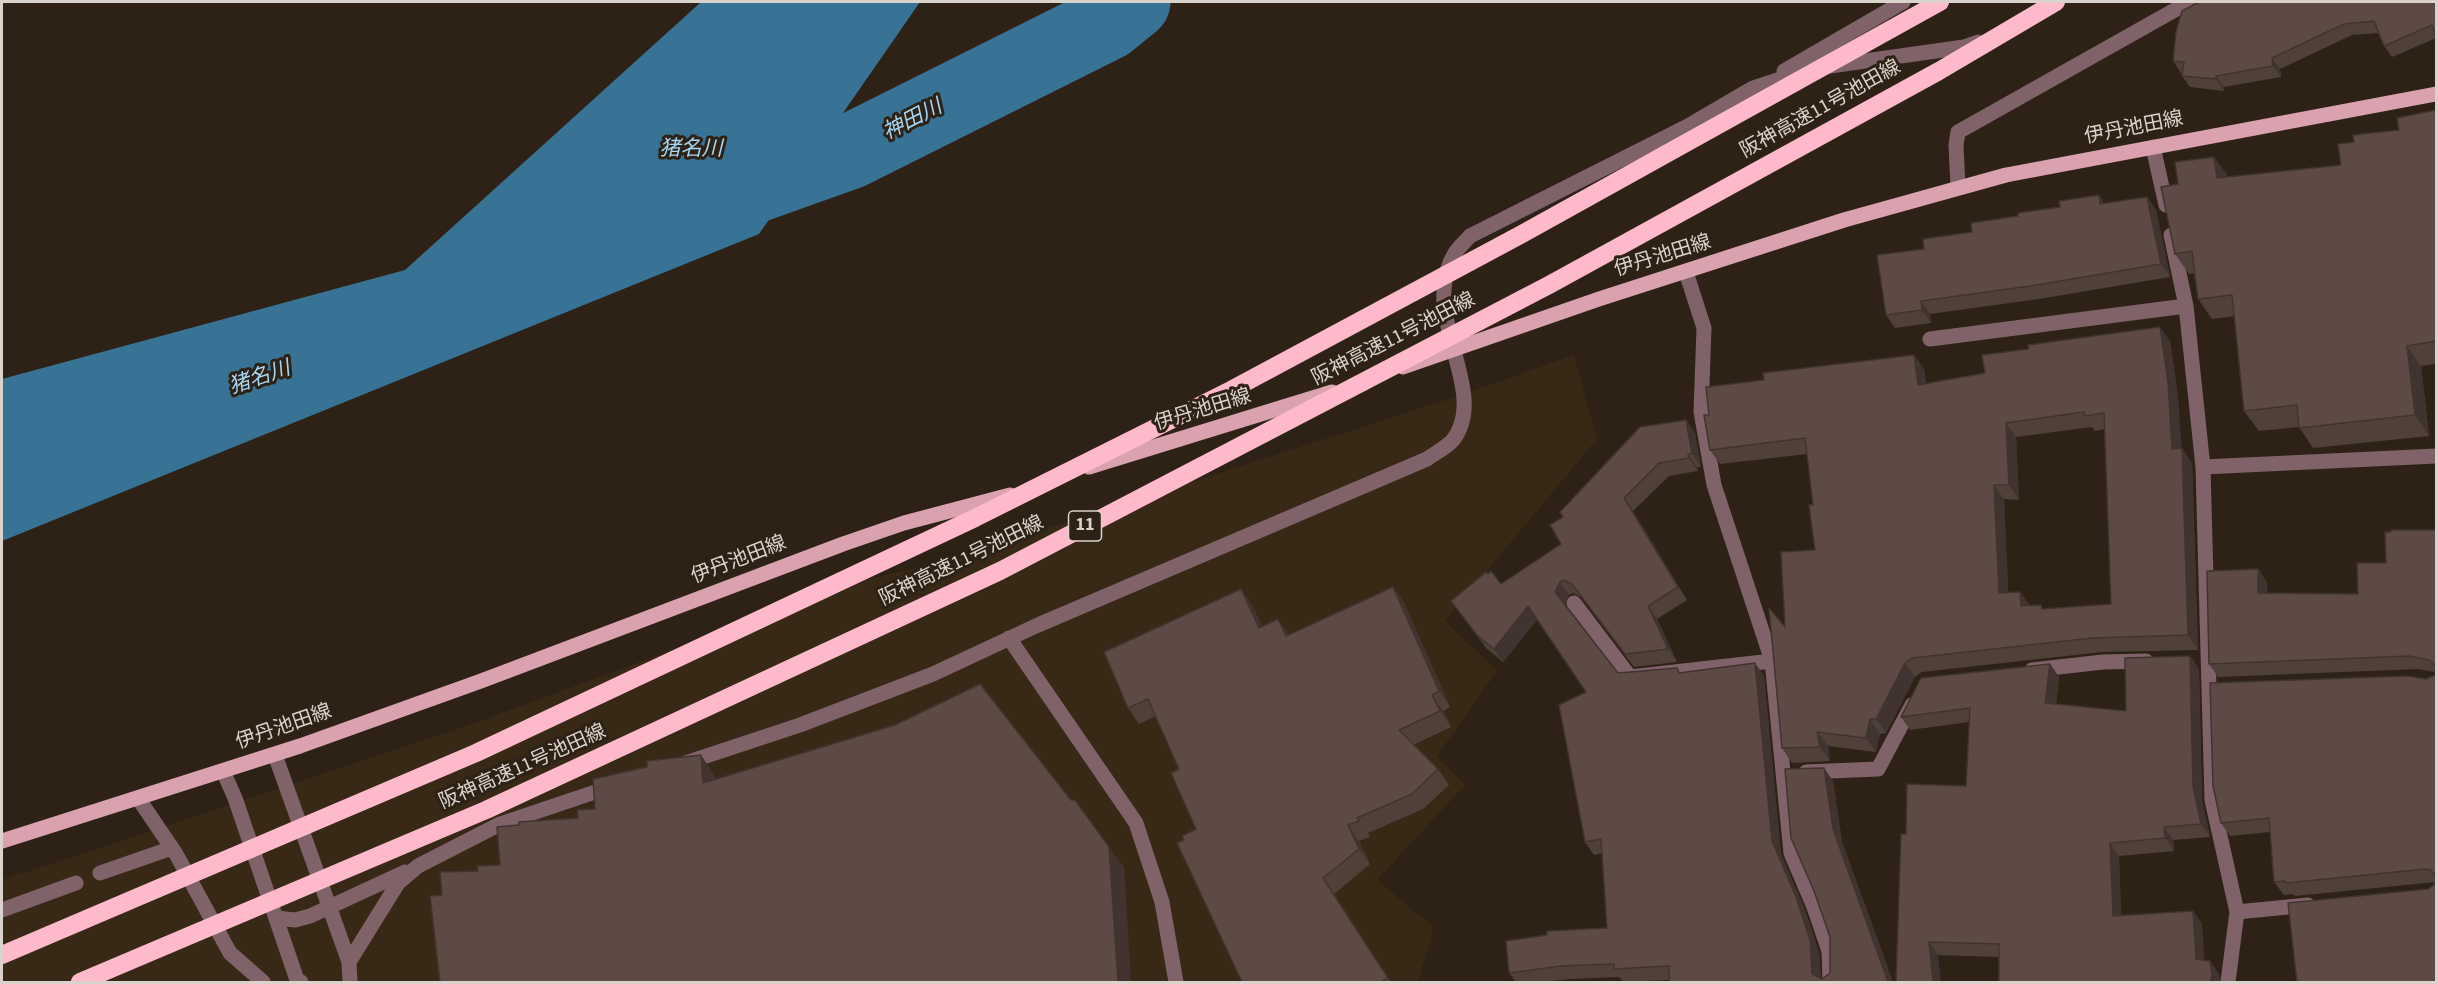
<!DOCTYPE html>
<html>
<head>
<meta charset="utf-8">
<style>
  body { margin:0 }
  #map { position:relative; width:2438px; height:984px; overflow:hidden; background:#2d2215; font-family:"Source Sans 3",sans-serif }
  canvas { display:block }
  .frame { position:absolute; inset:0; border:3px solid #dad3cb; pointer-events:none }
</style>
</head>
<body>
<div id="map">
<canvas width="2438" height="984"></canvas>
<div class="frame"></div>
</div>
<script>
const g = document.querySelector('canvas').getContext('2d');
g.lineJoin = 'round';
function fillPath(path, color) {
  g.fillStyle = color;
  g.fill(path, 'evenodd');
}
function strokePath(path, color, width, dash) {
  g.strokeStyle = color;
  g.lineWidth = width;
  g.lineCap = dash ? 'butt' : 'round';
  g.setLineDash(dash || []);
  g.stroke(path);
}
function label(font, color, halo, rows, align = 'center') {
  g.font = font + ' "Source Sans 3","Noto Sans JP",sans-serif';
  g.lineWidth = 6;
  g.setLineDash([]);
  g.textBaseline = 'middle';
  g.strokeStyle = halo;
  g.fillStyle = color;
  for (const [text, x, y, turn = 0] of rows) {
    g.save();
    g.translate(x, y);
    g.rotate((+turn || 0) * Math.PI / 180);
    g.textAlign = isNaN(turn) ? turn : align;
    if (halo) g.strokeText(text, 0, 0);
    g.fillText(text, 0, 0);
    g.restore();
  }
}
fillPath(new Path2D(`
  M1574,355L1597,439L1445,621L1497,671L1437,756L1465,785L1377,880L1434,927L1418,982H2V880L467,726L852,583L916,568L1084,517L1464,394Z`), '#382917');
fillPath(new Path2D(`
  M701,2H920L759,234L2,541V379L405,270Z`), '#387395');
strokePath(new Path2D(`
  M706,203L849,152L1107,23L1133,2`), '#387395', 75);
strokePath(new Path2D(`
  M1830,66L1964,47L1978,42
  M1784,71L1903,2
  M2153,147L2166,205
  M1958,188L1956,145L1958,132L2189,2
  M2171,235L2186,306L2203,467L2212,800L2237,912L2228,982
  M1686,272L1704,328L1701,412L1714,485L1772,661L1791,853L1814,907L1829,951L1830,982
  M1930,339L2186,306
  M2203,467L2436,456
  M1574,603L1630,677L1772,661
  M1009,638L1136,823L1162,902L1176,982
  M2032,670L2103,662L2146,661
  M275,755L349,962L350,982
  M685,763L800,725L933,674L1038,625L1427,459C1435,453 1447,447 1453,440C1491,391 1417,314 1455,253C1459,247 1465,242 1470,236L1688,126L1753,88L1807,70
  M223,771L235,798L297,980L301,982
  M1806,772L1878,769L1912,705
  M138,798L176,854L230,953L263,982
  M100,873L172,848
  M2,910L76,883
  M2237,912L2308,905
  M276,918L295,920L310,916L405,872
  M349,962L398,883L418,866L500,824L613,786`), '#7f6369', 15);
strokePath(new Path2D(`
  M1403,367L1599,299L1844,220L2006,175L2436,94
  M1089,467L1332,392
  M2,841L300,746L481,681L843,544L904,523L1010,495`), '#daa1af', 15);
strokePath(new Path2D(`
  M2,955L476,753L975,518L1231,390L1522,234L1940,2
  M80,982L486,810L1000,571L1549,285L1939,71L2056,2`), '#febaca', 18);
fillPath(new Path2D(`
  M2436,2V38L2392,57L2384,46L2378,33L2352,35L2280,69L2281,77L2224,87V91L2190,87L2182,76L2183,73H2181L2173,61Z
  M2436,110V364L2421,366L2429,436L2313,448L2299,427L2259,431L2244,411L2235,316L2212,319L2198,299L2194,273L2189,274L2175,254L2178,184L2214,157L2228,177L2341,165L2354,142L2399,130Z
  M2147,197L2156,210L2170,277L2039,299L1930,314L1931,323L1895,328L1886,315L1924,249L1972,232L2105,203Z
  M2170,341L2178,397L2181,448L2192,463L2198,650L2102,652L1922,672L1915,677L1886,733L1880,734L1876,752L1828,746L1830,761L1792,763L1782,748L1785,627L1815,550L1813,505L1807,454L1720,464L1710,450L1709,415L1764,380L1914,355L1924,369L1926,383ZM2092,427L2095,431L2105,429L2111,604L2044,609L2030,606L2020,592L2008,593L2004,499L2019,500L2016,437Z
  M1686,420L1695,433L1701,467H1697L1698,471L1669,476L1633,511L1687,600L1657,619L1677,662L1634,667L1581,597L1573,593L1569,595L1565,604L1618,673L1677,668L1680,673L1764,676L1781,854L1805,910L1819,953L1821,978L1822,979L1830,973L1833,781L1842,842L1893,982L1669,980L1623,982L1619,977L1570,979L1545,982H1516L1509,973L1607,928L1602,853L1594,855L1585,842L1586,692L1537,620L1503,662L1486,648L1451,601L1501,584L1561,544L1563,517Z
  M2436,530V982L2428,889L2436,882L2295,896L2293,894L2284,895L2274,882L2270,832L2230,836L2221,823L2426,679L2435,675V672L2418,669L2218,677L2209,664L2258,569L2267,582V593L2358,594L2386,563Z
  M1393,587L1404,603L1450,707L1443,711L1451,727L1413,745L1438,769L1449,785L1423,809L1368,833L1370,837L1359,841L1370,864L1334,894L1391,982H1242L1184,840L1196,829L1179,769L1155,716L1139,724L1128,708L1252,605L1262,626L1289,635Z
  M2190,656L2199,669L2202,800L2210,837L2173,840L2174,851L2119,856L2121,916L2193,911L2202,924L2204,960L2210,961L2219,974L2220,982H1999V957L1938,955L1896,982L1906,834L1966,786L1969,722L1910,730L1901,717L2050,664L2059,677L2056,704L2126,711Z`), '#50403a');
fillPath(new Path2D(`
  M2272,58L2280,69L2281,77L2273,66Z
  M2216,76L2224,87V91L2216,79Z
  M2214,157L2229,177L2217,178Z
  M2099,195L2108,208L2100,204Z
  M2147,197L2156,210L2170,277L2161,264Z
  M1921,301L1930,314L1931,323L1922,310Z
  M2160,327L2170,341L2178,397L2182,453V448L2192,463L2198,650L2188,635L2172,449Z
  M2407,346L2421,366L2429,436L2415,415Z
  M1914,355L1924,369L1928,399L1918,385Z
  M1686,420L1695,433L1701,467L1692,454Z
  M2006,423L2016,437L2019,500L2009,485Z
  M1688,454L1697,467L1698,471L1689,458Z
  M1994,485L2004,499L2009,608L1999,593Z
  M1624,498L1633,511L1687,600L1678,587Z
  M2258,569L2267,582L2268,606L2258,593Z
  M1560,582L1569,595L1564,605L1555,592Z
  M1393,587L1404,603L1450,707L1439,691Z
  M1241,589L1252,605L1270,643L1259,628Z
  M2020,592L2030,606H2021Z
  M1528,606L1537,619L1503,662L1494,649Z
  M1648,606L1657,619L1677,662L1668,649Z
  M1278,619L1289,635L1286,636Z
  M2190,656L2199,669L2202,800L2210,837L2201,824L2193,787Z
  M1755,663L1764,676L1781,854L1805,910L1819,953L1821,982L1812,974L1772,841Z
  M1905,663L1915,677L1886,733L1876,719Z
  M2050,664L2059,677L2054,716L2045,703Z
  M1432,695L1443,711L1451,727L1440,711Z
  M1870,719L1880,734L1876,752L1866,738Z
  M1817,732L1828,746L1830,761L1820,747Z
  M701,755L715,776L717,803L703,783Z
  M1824,768L1833,781L1842,842L1893,982H1888L1833,829Z
  M1348,825L1359,841L1370,864L1359,849Z
  M2164,827L2173,840L2174,851L2165,838Z
  M2110,843L2119,856L2122,929L2113,916Z
  M1109,847L1124,867L1131,982H1118Z
  M1323,878L1334,894L1391,982L1388,978Z
  M2193,911L2202,924L2205,972L2196,959Z
  M1929,942L1938,955L1941,982H1933Z
  M2210,961L2219,974L2220,982H2210Z`), '#413430');
const building = new Path2D(`
  M2199,2H2436V36L2432,25L2384,46L2374,21L2344,24L2272,58L2273,66L2216,76V79L2182,76L2184,62L2173,61L2176,32L2182,11Z
  M2436,110V341L2407,346L2415,415L2299,428L2297,405L2244,411L2232,295L2198,299L2192,251L2175,254L2161,187L2178,184L2175,162L2214,157L2217,178L2341,165L2338,144L2354,142L2353,135L2399,130L2397,118Z
  M2099,195L2100,204L2147,197L2161,264L2030,286L1921,301L1922,310L1886,315L1877,255L1924,249L1923,239L1972,232L1971,223L2018,216V213L2060,207L2059,201Z
  M2160,327L2168,383L2172,449L2182,448L2188,635L2092,638L1912,658L1905,663L1876,719H1870L1866,738L1817,732L1820,747L1782,748L1769,608L1785,627L1781,552L1815,550L1809,505H1813L1805,438L1710,450L1704,415H1709L1706,387L1764,380L1763,373L1914,355L1918,385L1985,373L1982,355L2029,349L2028,345ZM2084,412L2085,416L2104,413L2111,604L2042,609L2041,605L2021,606L2020,592L1999,593L1994,485H2009L2006,423Z
  M1686,420L1692,454H1688L1689,458L1659,463L1624,498L1678,587L1648,606L1668,649L1625,654L1572,584L1564,580L1560,582L1555,592L1618,673L1677,668L1679,673L1755,663L1772,841L1796,897L1810,940L1812,974L1822,979L1830,973V937L1814,891L1791,838L1785,769L1824,768L1833,829L1888,982H1669V966L1614,969V964L1561,966L1509,973L1506,941L1547,935V931L1607,928L1601,839L1585,842L1559,705L1586,692L1528,606L1494,649L1477,635L1451,601L1486,572L1488,574L1491,571L1501,584L1561,544L1550,525L1563,517L1560,512L1640,427Z
  M2391,530H2436V982H2297L2288,903L2428,889L2435,884L2436,877L2431,870L2426,869L2286,883L2285,881L2274,882L2269,818L2221,823L2213,786L2210,683L2408,676L2426,679L2435,675L2436,666L2429,660L2409,656L2209,664L2207,571L2258,569V593L2358,594L2357,563H2386L2385,532H2391Z
  M1393,587L1439,691L1432,695L1440,711L1399,730L1438,769L1412,794L1357,818L1359,821L1348,825L1359,849L1323,878L1388,978L1381,982H1242L1177,843L1184,840L1182,836L1196,829L1171,773L1179,769L1148,699L1128,708L1104,652L1241,589L1259,628L1278,619L1286,636Z
  M2190,656L2193,787L2201,824L2164,827L2165,838L2110,843L2113,916L2193,911L2196,959L2210,961L2212,975L2210,982H1999V944L1929,942L1933,982H1896L1901,834H1906L1907,784L1966,786L1970,708L1901,717L1921,678L2050,664L2045,703L2126,711L2125,658Z
  M980,684L1071,800H1075L1109,847L1118,982H440L430,896L442,895L440,872L478,871L477,866L500,865L497,827L519,825V822L578,818L577,810L595,809L593,779L647,767V761L701,755L703,783L895,725Z`);
fillPath(building, '#5d4a44');
strokePath(building, '#413430', 1.5);
for (const [x, y, w] of [
  [1085,526,33]
]) {
  const box = new Path2D();
  box.roundRect(x - w / 2, y - 15, w, 30, 4.5);
  g.fillStyle = '#2d2215';
  g.fill(box);
  strokePath(box, '#dad3cb', 1.5);
}
label('bold 18px', '#dad3cb', null, [
  ["11",1085,526]
]);
label('20px', '#dad3cb', '#2d2215', [
  ["阪神高速11号池田線",1821,110,-29],
  ["伊丹池田線",2134,129,-11],
  ["伊丹池田線",1663,257,-17],
  ["阪神高速11号池田線",1394,340,-27],
  ["伊丹池田線",1203,411,-17],
  ["伊丹池田線",739,561,-21],
  ["阪神高速11号池田線",962,562,-26],
  ["伊丹池田線",284,728,-19],
  ["阪神高速11号池田線",523,768,-24]
]);
label('italic 21px', '#a6d7f6', '#2d2215', [
  ["神田川",913,121,-27],
  ["猪名川",691,150],
  ["猪名川",260,379,-19]
]);
</script>
</body>
</html>
